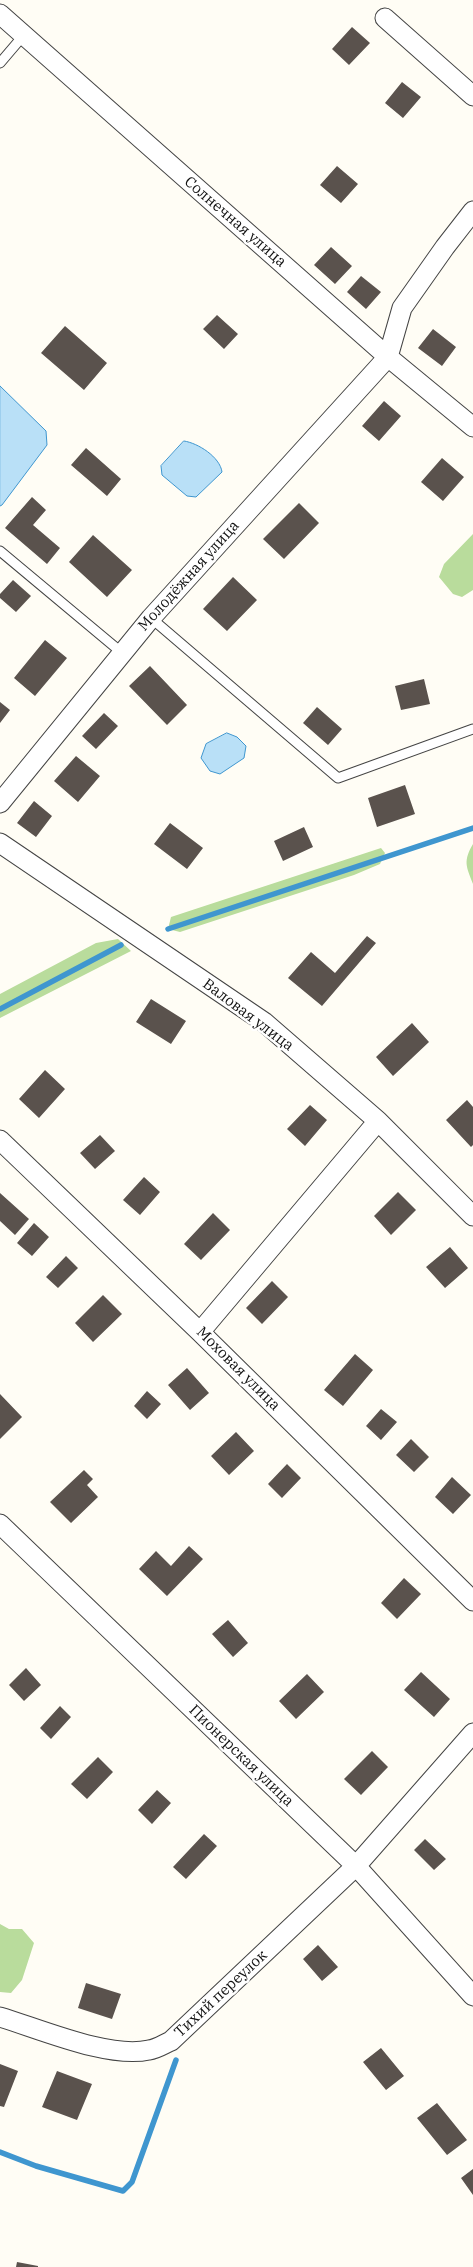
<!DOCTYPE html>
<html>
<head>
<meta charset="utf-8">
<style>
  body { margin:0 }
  canvas { display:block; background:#fffdf5 }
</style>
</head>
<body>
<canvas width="473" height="2267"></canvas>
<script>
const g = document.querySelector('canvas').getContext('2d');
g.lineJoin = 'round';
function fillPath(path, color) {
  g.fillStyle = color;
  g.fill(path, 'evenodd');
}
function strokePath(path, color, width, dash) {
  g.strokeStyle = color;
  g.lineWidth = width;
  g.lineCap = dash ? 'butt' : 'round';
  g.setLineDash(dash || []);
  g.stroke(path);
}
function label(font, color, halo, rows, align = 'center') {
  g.font = font + ' "IBM Plex Serif",serif';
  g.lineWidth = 5;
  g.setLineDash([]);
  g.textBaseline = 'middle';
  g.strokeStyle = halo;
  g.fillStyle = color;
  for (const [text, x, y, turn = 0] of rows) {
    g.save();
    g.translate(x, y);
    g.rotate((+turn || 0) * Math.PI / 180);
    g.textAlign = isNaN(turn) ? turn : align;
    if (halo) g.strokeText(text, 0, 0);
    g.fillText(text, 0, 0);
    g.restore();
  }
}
fillPath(new Path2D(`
  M473,534V590L462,597L453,594L439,577L444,564Z
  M473,844V884C466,866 463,861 473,844Z
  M381,848L385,853L380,864L354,875L180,932L168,929L171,917Z
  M118,939L131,951L0,1018V994L96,943Z
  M0,1924L9,1929H22L34,1943L22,1980L11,1993L0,1992Z`), '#b9dc9c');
const water = new Path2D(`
  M0,386L46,431L47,445L2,505L0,506Z
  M184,441C198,443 220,457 222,472L196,497L187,496L162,475L161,466Z
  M227,733L237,737L246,746L244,758L220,774L210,771L201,758L206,744Z`);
fillPath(water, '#b9e0f7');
strokePath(water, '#3f96cf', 1);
strokePath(new Path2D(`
  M168,929L473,828
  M0,1009L121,945
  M0,2152L36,2166L123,2191L132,2182L176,2060`), '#3f96cf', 5.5);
fillPath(new Path2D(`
  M352,27L370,43L349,65L332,49Z
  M402,82L421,97L403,118L385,103Z
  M337,166L358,184L341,203L320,185Z
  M331,247L352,266L335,284L314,265Z
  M361,276L381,292L366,309L347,292Z
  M217,315L238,334L224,349L203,329Z
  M65,326L107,363L84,390L41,353Z
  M433,329L456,347L442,366L418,348Z
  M384,401L401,416L379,441L362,426Z
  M86,448L121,479L107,496L71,465Z
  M442,458L464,477L443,501L421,482Z
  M32,497L46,510L33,525L60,548L47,564L5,528Z
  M299,503L319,523L284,559L263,539Z
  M93,535L132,570L107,597L69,562Z
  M233,577L257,600L227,631L203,609Z
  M13,580L31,596L16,612L0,598V594Z
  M45,640L67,658L35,696L14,678Z
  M150,666L187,705L167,725L129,686Z
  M424,679L430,704L401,710L395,686Z
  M0,702L10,710L0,723Z
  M317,707L342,729L328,745L303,723Z
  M104,713L118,726L96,749L82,736Z
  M76,756L100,776L78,802L54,781Z
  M405,785L415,814L377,827L368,798Z
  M34,801L52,816L36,837L17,823Z
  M170,823L203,848L187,869L154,844Z
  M304,827L313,847L283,861L274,841Z
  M367,936L376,943L322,1006L288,978L311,952L335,973Z
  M151,999L186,1021L171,1044L136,1022Z
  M412,1023L429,1042L393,1076L376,1057Z
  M45,1070L65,1089L39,1118L19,1099Z
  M467,1100L473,1107V1145L471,1147L446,1120Z
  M310,1105L327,1120L305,1146L287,1129Z
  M100,1135L115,1151L95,1169L80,1153Z
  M144,1177L160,1192L140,1215L123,1200Z
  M398,1192L416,1210L391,1235L374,1216Z
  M0,1193L29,1219L15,1235L0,1221Z
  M213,1213L230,1230L201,1260L184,1244Z
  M34,1223L49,1237L32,1256L17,1243Z
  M450,1247L468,1268L445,1288L426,1267Z
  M66,1256L78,1268L58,1288L46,1277Z
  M272,1281L288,1297L262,1324L246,1308Z
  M103,1295L122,1314L93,1342L75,1323Z
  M355,1354L373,1370L343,1406L324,1390Z
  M187,1368L209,1393L190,1410L168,1385Z
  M147,1391L161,1404L147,1419L134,1406Z
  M0,1394L22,1417L0,1439Z
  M381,1409L397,1422L381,1440L366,1426Z
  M236,1432L254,1451L229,1475L211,1456Z
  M411,1439L429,1457L414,1472L396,1455Z
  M287,1464L301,1478L282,1498L268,1484Z
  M84,1470L93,1479L87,1485L98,1497L71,1523L50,1502Z
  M452,1477L471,1495L453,1514L435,1497Z
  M189,1546L203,1559L167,1596L139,1569L156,1551L171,1566Z
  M404,1578L421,1594L397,1619L381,1603Z
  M228,1620L248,1643L233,1657L212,1634Z
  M26,1668L41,1685L24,1701L9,1685Z
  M421,1672L450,1699L434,1717L404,1690Z
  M307,1674L324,1692L296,1719L279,1701Z
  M60,1706L71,1717L51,1739L40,1728Z
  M372,1751L388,1767L361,1795L344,1779Z
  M98,1757L113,1772L87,1799L71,1784Z
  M157,1790L171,1803L152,1824L138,1810Z
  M204,1834L217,1846L186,1879L173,1867Z
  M425,1839L446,1859L434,1870L414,1850Z
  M318,1945L338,1967L322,1981L303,1959Z
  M86,1983L121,1994L112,2019L78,2008Z
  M381,2048L404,2076L386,2090L363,2062Z
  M0,2064L18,2071L4,2107L0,2106Z
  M57,2071L92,2084L77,2120L42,2107Z
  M437,2103L467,2140L447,2155L417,2118Z
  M473,2169V2195L461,2178Z
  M17,2262L38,2266V2267H16Z`), '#5a524d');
const service = new Path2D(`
  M0,63L23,36
  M0,551L121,652
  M151,618L338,778L473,729`);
const minor = new Path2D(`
  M0,14L388,357L473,427
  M385,18L473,96
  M0,803L151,618L388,357L402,308L445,247L473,211
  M0,843L264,1022L378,1121L473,1216
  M0,1140L200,1332L473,1601
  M200,1332L378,1121
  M0,1524L356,1866L473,1996
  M0,2017C40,2029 109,2059 149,2050C157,2049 164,2044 171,2041L356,1866L473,1733`);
strokePath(service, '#444', 11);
strokePath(minor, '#444', 21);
strokePath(service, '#fff', 9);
strokePath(minor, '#fff', 19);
label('15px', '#111', '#fff', [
  ["Солнечная улица",235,222,41],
  ["Молодёжная улица",189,576,-48],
  ["Валовая улица",248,1015,37],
  ["Моховая улица",238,1369,45],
  ["Пионерская улица",241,1756,44],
  ["Тихий переулок",221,1994,-43]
]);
</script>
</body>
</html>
